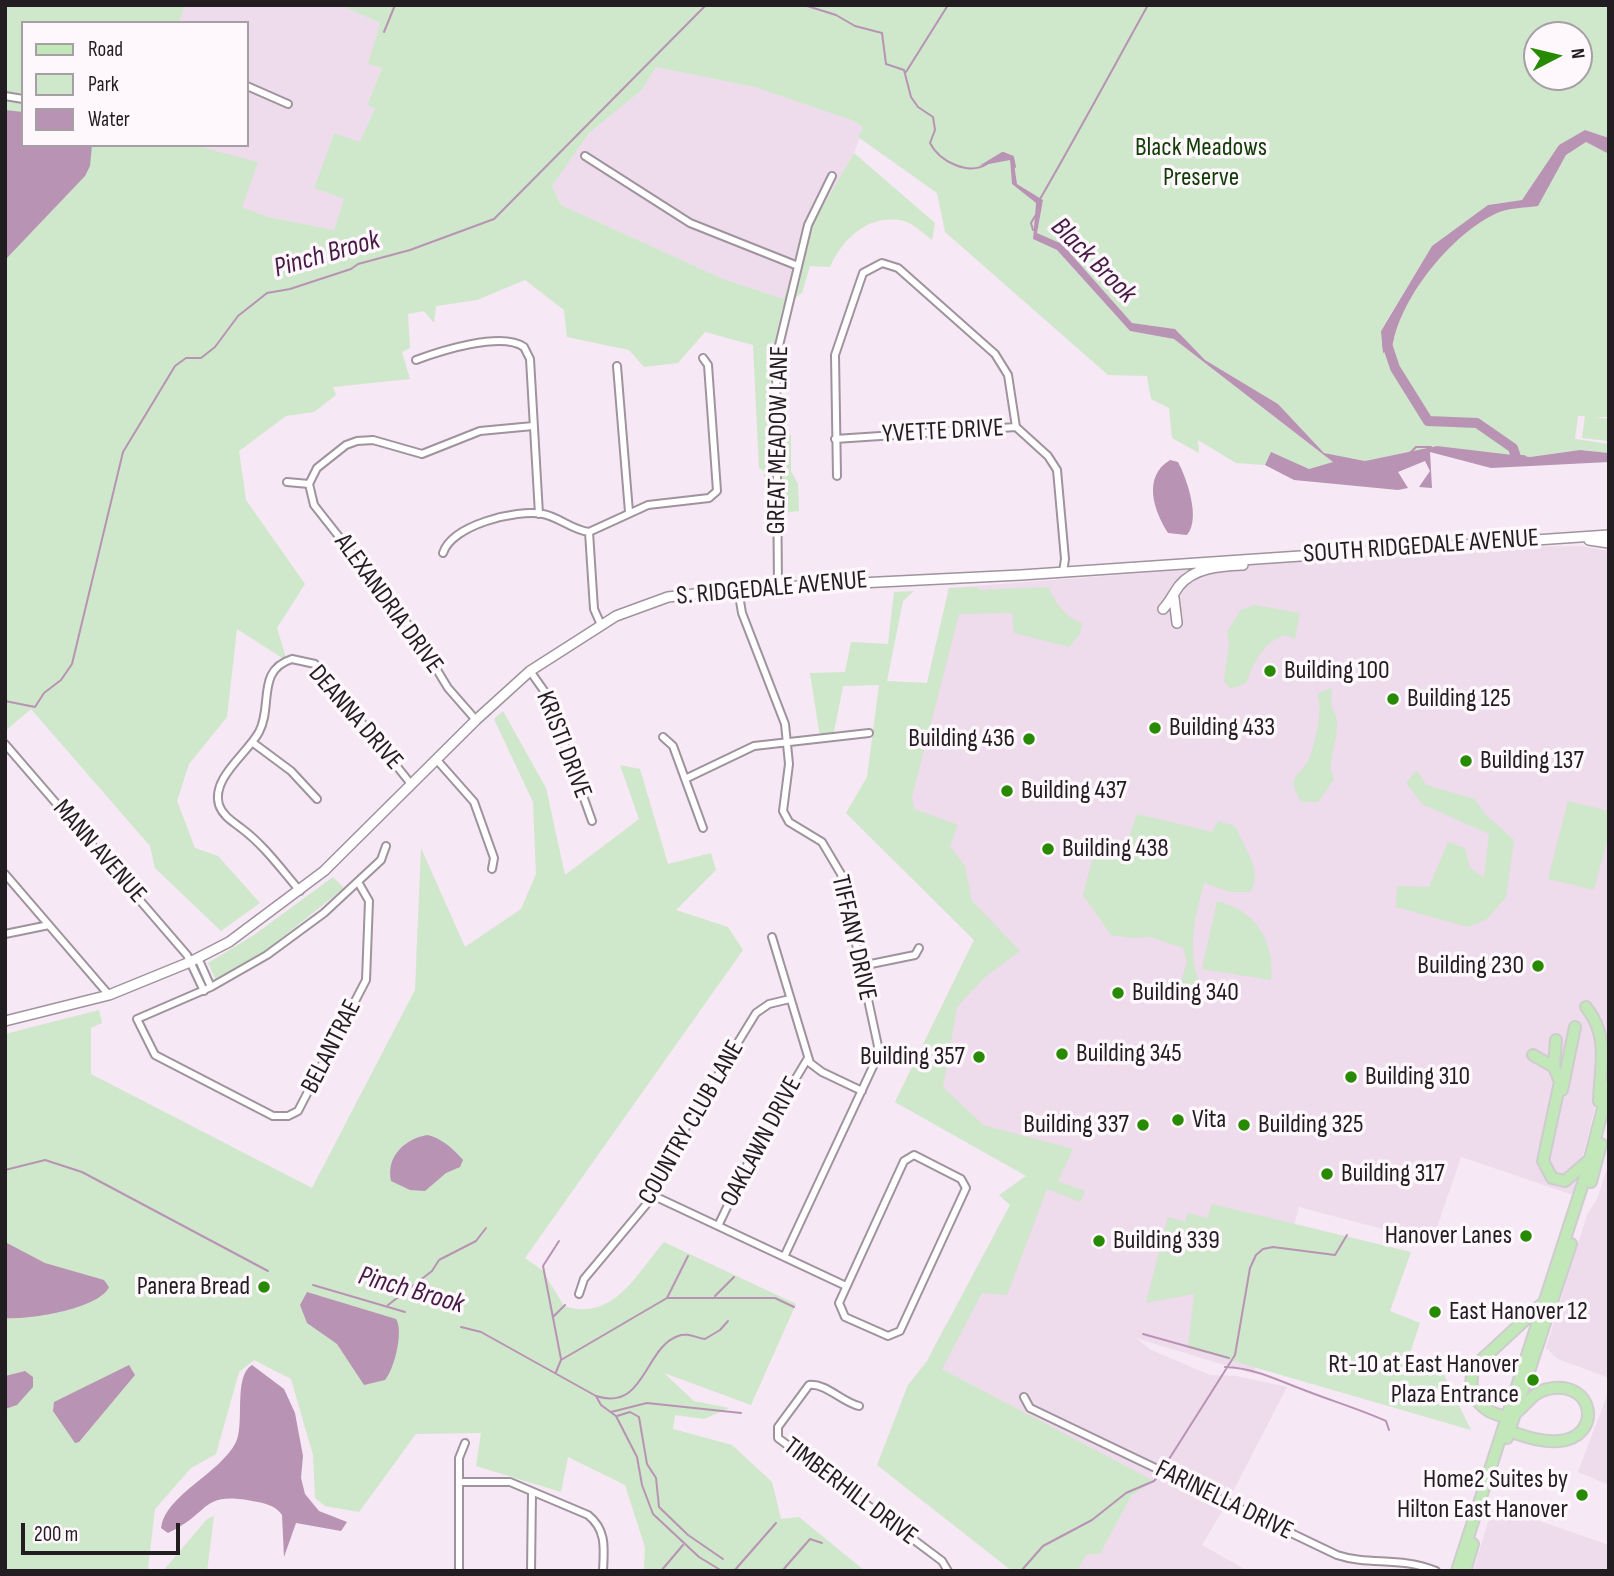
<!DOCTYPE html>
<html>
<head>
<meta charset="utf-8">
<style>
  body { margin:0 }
  #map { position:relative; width:1614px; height:1576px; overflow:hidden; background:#f6e8f4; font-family:"Sofia Sans Condensed",sans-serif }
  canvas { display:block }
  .frame { position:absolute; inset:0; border:7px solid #221d21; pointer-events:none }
  .legend { position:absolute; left:21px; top:21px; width:228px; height:126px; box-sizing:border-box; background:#fef8fd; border:2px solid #a6a0a5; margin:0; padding:9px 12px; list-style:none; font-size:21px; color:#221d21 }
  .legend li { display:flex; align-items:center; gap:14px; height:35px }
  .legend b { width:35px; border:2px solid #a6a0a5 }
  .north { position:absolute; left:1523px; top:21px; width:70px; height:70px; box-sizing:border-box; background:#fef8fd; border:2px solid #a6a0a5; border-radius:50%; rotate:83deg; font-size:19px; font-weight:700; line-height:28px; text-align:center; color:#221d21 }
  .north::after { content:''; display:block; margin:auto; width:24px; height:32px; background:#278a00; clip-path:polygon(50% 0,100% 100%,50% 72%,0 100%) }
  .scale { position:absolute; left:21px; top:1523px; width:159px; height:32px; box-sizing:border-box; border:4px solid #221d21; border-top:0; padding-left:9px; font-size:21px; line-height:24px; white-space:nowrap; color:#221d21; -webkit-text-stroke:5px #fef8fd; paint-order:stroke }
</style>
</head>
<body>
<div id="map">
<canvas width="1614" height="1576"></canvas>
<div class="frame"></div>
<ul class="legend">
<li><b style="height:9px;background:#c2e7b9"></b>Road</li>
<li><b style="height:19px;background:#cfe7ca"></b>Park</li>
<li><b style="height:19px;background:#b893b4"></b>Water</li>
</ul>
<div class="north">N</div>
<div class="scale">200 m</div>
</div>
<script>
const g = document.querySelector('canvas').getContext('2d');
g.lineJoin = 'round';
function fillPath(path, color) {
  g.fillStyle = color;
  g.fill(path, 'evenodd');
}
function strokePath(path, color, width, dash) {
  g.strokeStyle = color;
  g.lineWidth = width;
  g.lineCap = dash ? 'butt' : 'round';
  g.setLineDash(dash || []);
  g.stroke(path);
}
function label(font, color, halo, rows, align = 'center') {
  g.font = font + ' "Sofia Sans Condensed",sans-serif';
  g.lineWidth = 7;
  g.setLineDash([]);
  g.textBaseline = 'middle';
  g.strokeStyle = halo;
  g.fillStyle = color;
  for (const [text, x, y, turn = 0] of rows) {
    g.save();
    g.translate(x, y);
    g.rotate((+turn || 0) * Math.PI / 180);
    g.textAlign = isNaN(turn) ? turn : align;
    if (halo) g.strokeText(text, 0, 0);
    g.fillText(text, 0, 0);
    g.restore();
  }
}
fillPath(new Path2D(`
  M185,5H340L380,23L369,64L382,68L367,104L375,108L360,143L334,133L314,188L345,199L334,230L268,217L242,207L204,148L205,145H247V23H179Z
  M656,67L754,87L854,121L863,128L854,153L816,218L783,299L721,278L561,205L552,186L589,133L642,90Z
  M1581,546L1609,551V1052L1573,1195L1461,1157L1432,1242L1299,1207L1254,1374L1136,1338L1151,1350L1210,1375L1236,1376L1287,1387L1227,1503L1202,1545L1248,1571H1077L1087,1554H1100L1132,1495L1153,1481L927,1361L946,1324L954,1328L1028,1175L895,1102L974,940L846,813L927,683L949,588L1487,547Z
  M1609,1163V1378L1558,1359L1546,1348L1587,1215L1597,1199Z
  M1609,1390V1485L1578,1472Z
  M1499,1507L1609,1545V1571H1473L1491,1512Z`), '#eedbec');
fillPath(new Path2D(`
  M5,5H185L179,23H23V145H205L204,148L258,162L242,207L268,217L334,230L344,199L314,188L334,133L360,142L375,108L367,105L382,68L368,64L380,23L340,5H1609V138L1585,130L1560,145L1522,200L1488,205L1432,246L1381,330L1392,349C1399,299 1450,236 1495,214C1506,208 1525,208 1538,206L1566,155L1586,142L1609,154V417H1595L1609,419V441L1582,438L1585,416H1578L1575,439L1609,444V453L1580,450L1530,457L1437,446L1365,461L1324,453L1278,404L1205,360L1175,329L1132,323L1062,245L1037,233L1043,200L1017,184L1013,156L982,166L1010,159L1012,184L1036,203L1033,239L1057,250L1130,331L1174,339L1333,462L1309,469L1271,453L1265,465L1236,463L1198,440L1199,453L1172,438L1169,408L1151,399L1147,376L1108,375L945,232L937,193L858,137L863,128L854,121L754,87L656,67L642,90L589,133L552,186L561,205L721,278L783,299L816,218L854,153L935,223L932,240C924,234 913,223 904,221C869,213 843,238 830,267L810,266L802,293L783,306L770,362L771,433L791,435V471L798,484L799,511L776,514L765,504L764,471L759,468L753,345L705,332L678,363L644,367L629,350L567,337L564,310L525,280L477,300L436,306L434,323L424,311L408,314L410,348L402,352L410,379L333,387L336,395L314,412L286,416L239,451L246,500L305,584L277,628L287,661L237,629L227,717L189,764L177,801L195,848L218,856L260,903L221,931L155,868L150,846L31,709L5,731ZM1537,35H1579V77H1537Z
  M976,587L980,590L1048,587C1056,603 1064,617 1082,623L1080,634L1069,647L1014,633L1012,613L959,614L912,797L914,809L958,825L950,846L965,866L972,901L1020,951L985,977L957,1007L943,1087L983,1125L1073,1149L1058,1181L1085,1191L1080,1202L1047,1189L1007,1295L982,1293L942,1369L1154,1481L1132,1495L1100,1554H1087L1077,1571H1012L877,1465L908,1385L927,1361L1010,1205L999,1195L1026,1176L895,1102L974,940L846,813L867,777L879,685L843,686L833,737H820L810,673L845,672L851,642L888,644L894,592L914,591L903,601L887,681L927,683L949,588Z
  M1254,605L1300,613L1295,639L1285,635C1262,643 1255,661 1246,683L1231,689L1224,681L1229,645L1227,632L1241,610Z
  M1332,688L1331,706C1348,729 1323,756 1334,779L1318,802H1301C1299,797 1295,791 1294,787C1292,775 1302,772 1307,763C1315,747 1324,709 1317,694Z
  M503,711L546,788L565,875L639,819L620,765L640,769L668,864L711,853L716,870L676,910L728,927L743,950L525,1258L542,1270L564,1306C613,1322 635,1276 664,1242L796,1304L751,1405L664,1373L694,1401L729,1408L704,1419L675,1415L673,1429L732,1445L772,1482L781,1519L799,1517L865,1571H644L645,1547L625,1485L568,1457L561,1492L476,1466L481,1433L416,1434L359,1512L325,1506L315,1498L313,1455L291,1379L254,1360L239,1372L216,1454L191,1468L155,1509L148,1568L153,1571H5V1034L99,1010L102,1023L91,1028V1074L312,1188L415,990L421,848L465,947L521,909L536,874L533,802L494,719Z
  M1417,770L1426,785L1475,799L1485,814L1514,840L1506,897L1487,919L1468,927L1396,907L1397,886L1429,887L1448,842L1465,848L1470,868L1484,877L1489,834L1422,804L1406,783Z
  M1568,801L1609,811V833L1594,890L1548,879Z
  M1137,814L1212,832L1218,821L1235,826C1243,845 1264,873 1250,892H1230L1204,883C1195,918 1186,949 1200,983L1196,992L1179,988L1187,962L1183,948L1151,937L1131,938L1111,935L1083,895L1098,837L1127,843Z
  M333,877L344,888L264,952L216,980L208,963L254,935Z
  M1217,901C1256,910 1275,942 1271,980L1202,969Z
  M1212,1204L1411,1252L1390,1311L1420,1323L1410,1353L1442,1371L1471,1430L1188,1348L1194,1294L1146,1303L1168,1217L1185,1222L1188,1213L1207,1218Z
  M214,1516L207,1571H163L207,1519Z`), '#cfe7ca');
fillPath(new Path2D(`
  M5,110L23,112V145H92L90,166L85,176L5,260Z
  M1585,130L1609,138V154L1586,142L1566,155L1538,206C1525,208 1506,208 1495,214C1450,236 1399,299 1392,349L1383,353L1381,331L1432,246L1488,205L1522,200L1559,145Z
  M1002,152L1013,156L1017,184L1043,200L1037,233L1062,244L1132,323L1175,329L1205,360L1278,404L1324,453L1365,461L1437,446L1530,457L1580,450L1609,453V462L1491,468L1430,452L1432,488L1419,487L1430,471L1425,461L1398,472L1408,488L1398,490L1294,480L1265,465L1271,452L1309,469L1333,462L1174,339L1130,331L1057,250L1033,239L1036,203L1012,184L1010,160L979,166Z
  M1170,460L1178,462C1187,479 1201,519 1187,535L1168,533C1154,511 1142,477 1170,460Z
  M427,1135C440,1137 455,1150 463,1160L460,1167L446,1173L425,1191L410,1190L391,1181C386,1156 405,1139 427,1135Z
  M5,1242L45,1263L104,1280L109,1287C99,1309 28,1320 5,1318Z
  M307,1292L396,1319C404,1331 394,1370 385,1380L364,1385L337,1344L307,1323L300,1305Z
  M129,1365L135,1375L79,1442L75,1443L53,1411L54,1402Z
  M252,1365L284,1389L295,1413L303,1456L301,1478L305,1494L319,1511L347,1522L341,1531L296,1523L284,1557L282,1515C277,1507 268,1504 258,1502C199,1490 214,1511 168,1533L161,1528C165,1495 221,1473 236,1442C245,1423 233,1376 252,1365Z
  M25,1371L33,1377V1387L17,1405L5,1409V1376Z`), '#b893b4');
strokePath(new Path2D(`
  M804,5L836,15L855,26L882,33L886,64L904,70L911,97L918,107L933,117L935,130L930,143C939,161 968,176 987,164
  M384,32L395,5
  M906,72L948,5
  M1003,153L1013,157L1015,167
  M1040,199C1077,135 1112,70 1148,5
  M1033,230L1031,223L1035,216
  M1411,452L1416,447H1431
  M5,701L35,707L44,693L61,680L72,664L123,452L175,366L186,358H201L215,347L238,316L267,293L290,289L351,269L358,264L410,250L494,219L706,5
  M5,1170L45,1160L82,1172L268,1271
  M559,1241L543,1266L561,1359
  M313,1285L405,1312
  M715,1296L734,1277
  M667,1298L688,1256
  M388,1305L432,1271L439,1260L476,1241L486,1228
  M553,1317L565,1305
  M461,1327L481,1332L596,1396L601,1405L616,1416L637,1457L642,1485L653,1514L699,1557L722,1571
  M1143,1334L1229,1358
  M1225,1367C1255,1368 1277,1380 1304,1390C1332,1401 1359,1409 1386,1421L1389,1430
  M556,1372L561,1360L667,1298H775L794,1307
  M596,1396C645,1412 644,1348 678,1336C688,1332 696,1338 705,1339L720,1330L728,1321
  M611,1412L647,1403L741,1413
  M617,1416L630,1412L639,1417L647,1464L656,1478L659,1507L688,1535L723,1559
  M1164,1467L1235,1355L1250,1268L1256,1255L1263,1249L1273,1247L1335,1255L1347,1235
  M661,1571L683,1545
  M734,1571L776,1523
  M782,1571L810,1539L822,1543
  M1021,1571L1043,1546L1092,1520L1126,1493L1154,1481L1159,1475`), '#b893b4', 2);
strokePath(new Path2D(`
  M1389,338L1387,344L1395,368L1428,421L1477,423L1513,448L1517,460H1523`), '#b893b4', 10);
const minor = new Path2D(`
  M247,86L288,104
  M5,96L23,99
  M585,156L690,223L798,266
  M416,360C440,351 502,331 524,347L530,359L539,514
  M617,366L629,512
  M835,439L1016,427
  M837,476L835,355L863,273L882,263L898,268L995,354L1008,375L1016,427L1048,456L1057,470L1065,559L1063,572
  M287,482L309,484
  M443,553C452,525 516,509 543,514C559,517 572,530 589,532
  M778,586L776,358L808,225L832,176
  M738,589L742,613L785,724L789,764L783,811L789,822L822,842L841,874L878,1046L876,1060L784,1257
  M601,625L594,609L589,532L648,505L709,498L717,491L708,365L703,358
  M530,671L547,695L592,821
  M476,720L448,688L414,632L314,505L309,484L317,468L346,445L357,441L373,440L422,454L480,431L533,426
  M663,737L673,746L703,828
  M252,742L291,771L317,799
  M5,744L187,955L204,991
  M436,759L474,802L494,858L492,869
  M685,779L754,746L869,733
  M5,874L109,995
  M358,882L369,901L366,980L298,1111L288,1116H273L155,1055L137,1019L211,987L267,955L324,913L381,860L386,846
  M300,891C281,869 264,845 241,828C232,821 223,816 219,805C211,778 247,754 259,732C273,706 256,670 292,659L315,664L411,784
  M5,934L49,925
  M772,937L810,1063L822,1072L862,1091
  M198,958L211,987
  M861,966L915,955L919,948
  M914,1155L961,1179L966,1188L900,1331L888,1336L845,1317L839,1303L904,1161Z
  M652,1195L846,1286
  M718,1226L759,1140L808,1058
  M579,1294L584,1279L650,1200L686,1127L756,1013L769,1004L790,999
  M1024,1397L1030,1408L1337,1555C1370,1566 1399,1556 1436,1571
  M859,1406C842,1402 826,1383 809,1385L778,1427V1438L942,1561L948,1571
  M459,1482H510L588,1515C607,1530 604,1549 603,1571
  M459,1571V1458L465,1443
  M531,1571L532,1492`);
const secondary = new Path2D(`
  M1589,540L1609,543
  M1174,598L1177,623
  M1163,609C1170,602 1173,594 1179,586C1194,567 1221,566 1243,565
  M5,1021L109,995L190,962L229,942L324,871L476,720L530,671L616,616L668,597L738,589L1021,575L1609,535`);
const primary = new Path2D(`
  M1586,1007C1610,1037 1600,1066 1599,1101
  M1556,1040L1554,1067L1560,1082L1543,1161L1552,1178L1565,1181L1588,1161
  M1533,1055L1554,1067
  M1562,1090L1575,1027
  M1591,1182L1601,1144
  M1505,1430C1522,1435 1540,1443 1559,1441C1603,1437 1595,1379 1548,1389C1530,1392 1524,1411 1509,1417C1481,1414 1464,1393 1475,1366L1541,1305
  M1507,1438L1571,1244
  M1457,1571L1586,1174L1609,1085
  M1465,1571L1473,1544`);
strokePath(minor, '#9f939d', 10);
strokePath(secondary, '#9f939d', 12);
strokePath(primary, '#cecdce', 14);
strokePath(minor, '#fff', 6);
strokePath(secondary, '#fff', 9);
strokePath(primary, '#c2e7b9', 10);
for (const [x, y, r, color] of [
  [1270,671,7,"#278a00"],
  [1393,699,7,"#278a00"],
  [1155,728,7,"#278a00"],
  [1029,739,7,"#278a00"],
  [1466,761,7,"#278a00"],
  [1007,791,7,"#278a00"],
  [1048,849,7,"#278a00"],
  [1538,966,7,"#278a00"],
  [1118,993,7,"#278a00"],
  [1062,1054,7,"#278a00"],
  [979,1057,7,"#278a00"],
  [1351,1077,7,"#278a00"],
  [1178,1120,7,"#278a00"],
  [1143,1125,7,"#278a00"],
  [1244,1125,7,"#278a00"],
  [1327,1174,7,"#278a00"],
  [1526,1236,7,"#278a00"],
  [1099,1241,7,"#278a00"],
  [264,1287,7,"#278a00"],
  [1435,1312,7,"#278a00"],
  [1533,1380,7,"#278a00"],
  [1582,1495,7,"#278a00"]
]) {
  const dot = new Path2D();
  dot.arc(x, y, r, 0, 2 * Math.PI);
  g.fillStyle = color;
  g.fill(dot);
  strokePath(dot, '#fef8fd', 2.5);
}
label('26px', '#113c05', '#fef8fd', [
  ["Black Meadows",1201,148],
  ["Preserve",1201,178]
]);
label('26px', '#221d21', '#fef8fd', [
  ["YVETTE DRIVE",943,432,-3],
  ["GREAT MEADOW LANE",779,440,-89],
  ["SOUTH RIDGEDALE AVENUE",1421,547,-4],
  ["S. RIDGEDALE AVENUE",772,589,-5],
  ["ALEXANDRIA DRIVE",388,604,54],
  ["DEANNA DRIVE",355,718,49],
  ["KRISTI DRIVE",563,745,69],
  ["MANN AVENUE",99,852,49],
  ["TIFFANY DRIVE",853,938,77],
  ["BELANTRAE",332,1047,-63],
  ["COUNTRY CLUB LANE",692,1123,-60],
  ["OAKLAWN DRIVE",762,1142,-62],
  ["TIMBERHILL DRIVE",850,1492,37],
  ["FARINELLA DRIVE",1224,1501,26]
]);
label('26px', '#221d21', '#fef8fd', [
  ["Building 100",1284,671],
  ["Building 125",1407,699],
  ["Building 433",1169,728],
  ["Building 436",1015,739,"right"],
  ["Building 137",1480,761],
  ["Building 437",1021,791],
  ["Building 438",1062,849],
  ["Building 230",1524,966,"right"],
  ["Building 340",1132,993],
  ["Building 345",1076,1054],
  ["Building 357",965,1057,"right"],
  ["Building 310",1365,1077],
  ["Vita",1192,1120],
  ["Building 337",1129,1125,"right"],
  ["Building 325",1258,1125],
  ["Building 317",1341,1174],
  ["Hanover Lanes",1512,1236,"right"],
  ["Building 339",1113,1241],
  ["Panera Bread",250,1287,"right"],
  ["East Hanover 12",1449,1312],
  ["Rt-10 at East Hanover",1519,1365,"right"],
  ["Plaza Entrance",1519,1395,"right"],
  ["Home2 Suites by",1568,1480,"right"],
  ["Hilton East Hanover",1568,1510,"right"]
], 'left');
label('italic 28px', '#471945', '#fef8fd', [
  ["Pinch Brook",327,255,-16],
  ["Black Brook",1093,261,45],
  ["Pinch Brook",411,1291,16]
]);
</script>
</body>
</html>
